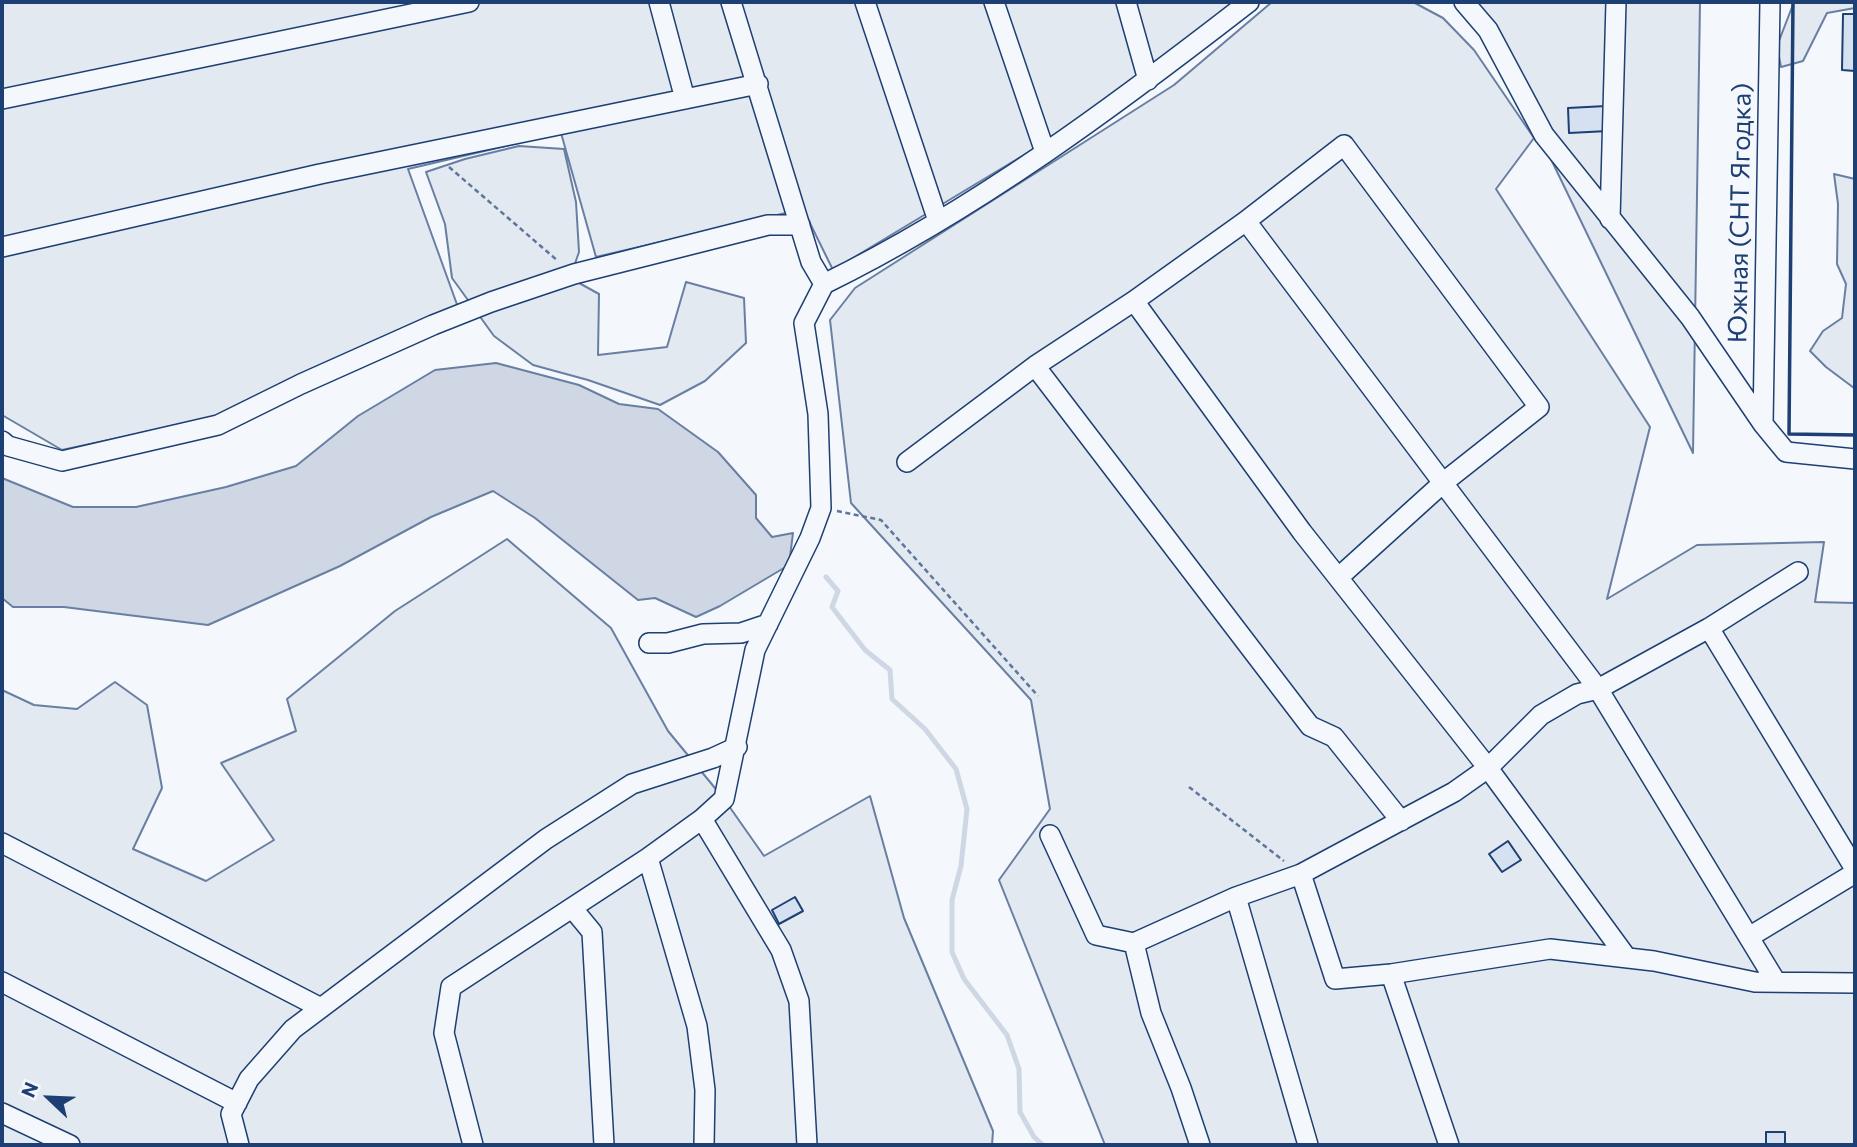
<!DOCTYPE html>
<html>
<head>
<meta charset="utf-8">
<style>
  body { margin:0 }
  #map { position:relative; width:1857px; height:1147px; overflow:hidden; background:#f4f7fb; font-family:Commissioner,sans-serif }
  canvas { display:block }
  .frame { position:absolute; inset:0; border:4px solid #1d3f73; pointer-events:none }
  .north { position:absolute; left:14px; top:1063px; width:70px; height:70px; -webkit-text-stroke:5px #f4f7fb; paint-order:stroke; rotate:293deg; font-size:19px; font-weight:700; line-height:28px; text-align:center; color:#1d3f73 }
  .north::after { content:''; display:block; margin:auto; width:24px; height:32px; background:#1d3f73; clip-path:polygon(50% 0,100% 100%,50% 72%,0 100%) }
</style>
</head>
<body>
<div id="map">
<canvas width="1857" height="1147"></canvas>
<div class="frame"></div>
<div class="north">N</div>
</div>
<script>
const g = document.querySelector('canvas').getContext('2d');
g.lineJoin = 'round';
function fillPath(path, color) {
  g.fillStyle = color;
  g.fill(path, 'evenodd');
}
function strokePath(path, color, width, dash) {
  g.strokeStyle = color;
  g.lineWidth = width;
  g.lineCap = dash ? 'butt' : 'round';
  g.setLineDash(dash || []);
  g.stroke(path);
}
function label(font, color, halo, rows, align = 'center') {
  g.font = font + ' Commissioner,sans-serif';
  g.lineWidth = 5;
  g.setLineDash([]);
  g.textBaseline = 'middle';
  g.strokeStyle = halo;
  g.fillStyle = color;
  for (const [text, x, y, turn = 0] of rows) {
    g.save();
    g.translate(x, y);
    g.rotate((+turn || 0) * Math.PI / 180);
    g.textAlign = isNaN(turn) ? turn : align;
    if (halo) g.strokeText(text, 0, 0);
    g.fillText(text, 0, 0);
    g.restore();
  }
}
const green = new Path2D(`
  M2,2H1240L1150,79L833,270L803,209L596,257L561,133L408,169L459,310L230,414L62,450L2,415Z
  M1272,2H1413L1443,18L1474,50L1534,138L1496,189L1650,427L1607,599L1697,545L1824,542L1815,602L1855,603V1145H1105L999,880L1050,809L1031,700L851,503L830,320L855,288L1174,85Z
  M1475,2H1700L1693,453Z
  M1794,2H1855V8L1827,13L1803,61L1781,67L1777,46Z
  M519,146L564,149L576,202L579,252L570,278L599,294L598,355L667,347L686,282L744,298L746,343L705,381L660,405L588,380L533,365L494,336L452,278L445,224L426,172L465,159Z
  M1834,174L1855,179L1854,388L1826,367L1810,351L1823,331L1842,318L1846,284L1837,264L1838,204Z
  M507,539L611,628L668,731L724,799L764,856L870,796L904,918L993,1131L992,1145H2V690L34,705L77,709L115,682L147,705L162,788L133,849L206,881L274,840L221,763L296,731L287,699L395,611Z`);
fillPath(green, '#e3e9f0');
strokePath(green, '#687fa3', 2);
const water = new Path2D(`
  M496,363L579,385L619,404L658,409L718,452L756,495V518L772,537L793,533L789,565L720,606L696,617L655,598L638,600L535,518L493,491L431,517L340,566L208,625L64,607H13L2,598V478L73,507H136L226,487L296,466L358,416L435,370Z`);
fillPath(water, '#cfd7e4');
strokePath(water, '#687fa3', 2);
strokePath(new Path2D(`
  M826,577L838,591L832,607L865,650L890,670L892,699L925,729L956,769L967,809L961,866L952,900V952L964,979L1007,1035L1019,1069L1020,1112L1034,1137L1043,1145`), '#cfd7e4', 5);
const building = new Path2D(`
  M1843,14H1855V71L1842,70Z
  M1606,106L1608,131L1569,133L1568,108Z
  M1508,841L1521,860L1502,872L1489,854Z
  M795,897L803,911L779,924L772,910Z
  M1766,1132H1785V1145H1766Z`);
fillPath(building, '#d5e0f0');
strokePath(building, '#1d3f73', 2);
const minor = new Path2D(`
  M659,2L685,99
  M731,2L811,262L824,284C977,209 1115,106 1249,2
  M865,2L938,221
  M994,2L1045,152
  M1126,2L1148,80
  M1464,2L1488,30L1544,135L1690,317L1763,424L1786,452L1855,459
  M2,99L469,2
  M1610,219L1616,2
  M1246,221L1598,689L1776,982
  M2,247L320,174L758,84
  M1134,301L1302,532L1488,768L1627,958
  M1035,366L1310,726L1334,737L1401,821
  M1763,424L1770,2
  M2,441L8,446L62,461L218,425L301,384L433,325L491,302L574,274L768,225H800
  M907,462L1035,366L1134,301L1246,221L1344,145L1539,407L1444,482L1339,577
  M1709,628L1855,869
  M649,643H668L703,634L741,633L768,624
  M702,819L781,950L799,1001L807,1145
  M1050,835L1096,935L1134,943
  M2,843L321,1008
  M648,858L697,1026L705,1090L704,1145
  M1301,874L1335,979L1391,974L1550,949L1654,961L1755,982L1855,983
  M1236,897L1308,1145
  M573,909L592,932L604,1145
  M1749,937L1855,873
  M1391,974L1449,1145
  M2,982L237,1103
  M2,1113L70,1145
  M239,1145L231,1114L249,1079L293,1029L546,839L632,784L713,758L737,747
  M473,1145L444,1033L451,987L648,858L702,819L724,799L755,650L810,538L821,508L818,414L804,323L824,284
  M1200,1145L1181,1088L1151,1013L1134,943L1236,897L1301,874L1454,792L1488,768L1541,715L1577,694L1598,689L1709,628L1798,572`);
strokePath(minor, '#1d3f73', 22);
strokePath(new Path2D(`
  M449,167L558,261
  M837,511L881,520L1038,696
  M1189,787L1284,861`), '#5e769c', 2.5, [5, 3.5]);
strokePath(minor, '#f4f7fb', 19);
strokePath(new Path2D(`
  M1793,2L1789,434L1855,435`), '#1d3f73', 3.5);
label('26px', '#1d3f73', '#f4f7fb', [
  ["Южная (СНТ Ягодка)",1740,213,-89]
]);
</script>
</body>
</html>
